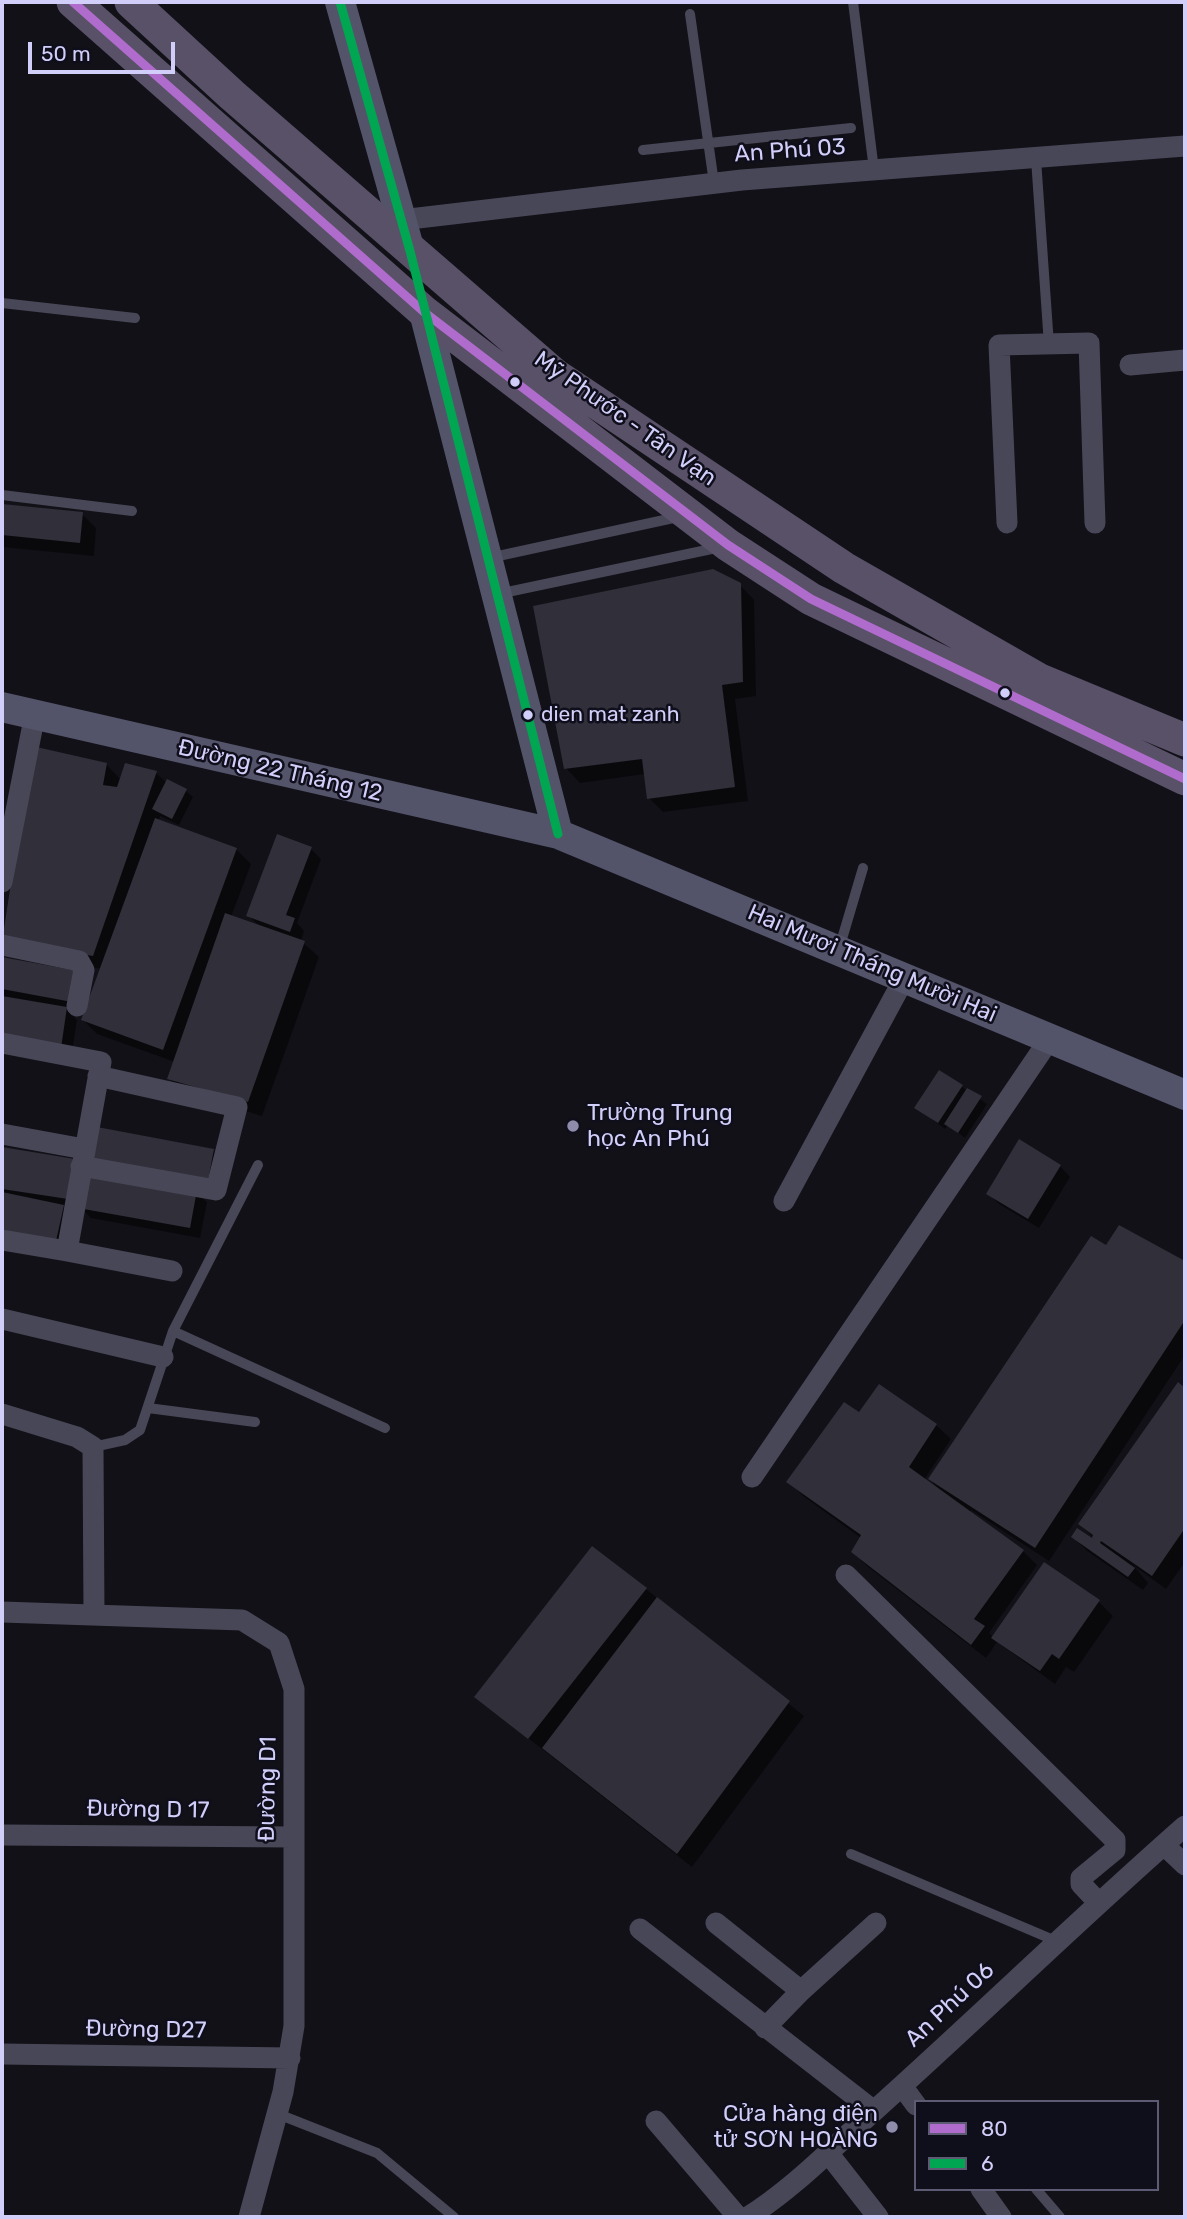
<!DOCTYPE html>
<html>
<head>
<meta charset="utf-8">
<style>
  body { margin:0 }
  #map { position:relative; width:1187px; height:2219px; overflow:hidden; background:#121118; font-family:Rubik,sans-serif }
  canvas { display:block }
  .frame { position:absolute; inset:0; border:4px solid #d1cef9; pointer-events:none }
  .legend { position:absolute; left:914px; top:2100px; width:245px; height:91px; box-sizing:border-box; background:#0f0e1b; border:2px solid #5d5b74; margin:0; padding:9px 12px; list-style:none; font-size:21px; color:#d1cef9 }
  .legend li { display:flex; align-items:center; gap:14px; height:35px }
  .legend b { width:35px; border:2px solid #5d5b74 }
  .scale { position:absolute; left:28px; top:42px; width:147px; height:32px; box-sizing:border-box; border:4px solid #d1cef9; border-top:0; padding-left:9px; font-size:21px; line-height:24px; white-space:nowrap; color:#d1cef9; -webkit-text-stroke:5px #0f0e1b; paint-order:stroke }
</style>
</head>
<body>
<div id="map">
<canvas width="1187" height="2219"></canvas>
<div class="frame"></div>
<ul class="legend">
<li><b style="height:9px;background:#b06ccc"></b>80</li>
<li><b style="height:9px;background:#00a651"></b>6</li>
</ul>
<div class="scale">50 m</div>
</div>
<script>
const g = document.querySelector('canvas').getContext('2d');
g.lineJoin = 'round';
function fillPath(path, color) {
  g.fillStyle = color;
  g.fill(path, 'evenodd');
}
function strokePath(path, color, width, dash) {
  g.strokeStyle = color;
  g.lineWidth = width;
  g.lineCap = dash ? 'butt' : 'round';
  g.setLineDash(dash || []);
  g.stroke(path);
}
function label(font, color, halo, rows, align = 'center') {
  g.font = font + ' Rubik,sans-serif';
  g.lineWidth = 5;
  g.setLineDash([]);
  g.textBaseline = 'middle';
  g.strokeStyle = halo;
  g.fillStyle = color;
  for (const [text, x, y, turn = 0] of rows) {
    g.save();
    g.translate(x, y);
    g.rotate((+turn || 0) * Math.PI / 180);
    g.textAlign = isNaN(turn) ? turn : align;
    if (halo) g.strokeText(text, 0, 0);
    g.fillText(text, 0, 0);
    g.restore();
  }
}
fillPath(new Path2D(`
  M2,506L82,514L96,528L94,556L2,547Z
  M740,585L754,600L756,696L735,699L748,801L663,812L649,798L645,774L580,783L566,768Z
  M33,748L106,764L121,780L156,773L167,783L186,791L193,797L179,825L160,816L159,821L236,849L251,864L231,917L260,927L248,915L311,849L321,859L297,923L304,931L301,941L319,957L262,1116L184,1093L169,1078L175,1062L97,1034L83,1020L102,969L16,955L2,938Z
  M2,959L77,973L83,1011L65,1008L77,1020L71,1058L2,1047V998L4,999L2,996Z
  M962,1087L987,1104L965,1138L948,1125L945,1129L917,1108Z
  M2,1149L74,1161L213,1150L224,1161L195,1191L207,1202L200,1238L91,1218L79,1206L78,1209L63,1207L74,1217L66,1250L2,1237Z
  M1060,1166L1070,1177L1039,1228L999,1204L988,1193Z
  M1120,1228L1185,1263V1355L1049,1561L971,1510L970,1513L1023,1551L1037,1565L989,1633L993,1637L1099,1602L1113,1616L1074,1672L1066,1667L1055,1684L997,1642L986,1658L867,1566L853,1552L861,1538L803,1496L789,1482L859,1415L879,1386L936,1425L951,1439L924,1480L940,1492L930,1479Z
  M1178,1385L1185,1390V1562L1166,1589L1133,1565L1148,1583L1143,1590L1087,1551L1073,1537L1098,1542L1080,1524Z
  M646,1589L804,1716L692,1867L476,1697Z`), '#0007');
fillPath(new Path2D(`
  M2,504L83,512L80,543L2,535Z
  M713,569L741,583L743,682L722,685L735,787L647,799L642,759L564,769L533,606Z
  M32,746L107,763L103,785L117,787L125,763L157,771L93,956L2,941Z
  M167,779L187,789L172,819L152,809Z
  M155,818L237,848L163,1050L81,1020Z
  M277,834L312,847L286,915L295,918L290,932L246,916Z
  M225,913L305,941L248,1102L167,1079Z
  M2,957L78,971L72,1002L2,989Z
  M2,996L67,1007L61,1048L2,1039Z
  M939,1070L963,1085L938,1123L914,1108Z
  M967,1088L982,1096L958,1133L944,1124Z
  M97,1127L214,1149L207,1186L90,1164Z
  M1019,1139L1061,1165L1028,1219L986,1194Z
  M2,1147L75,1159L68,1199L2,1189Z
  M85,1170L197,1190L190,1228L78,1208Z
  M2,1192L64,1205L56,1241L2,1230Z
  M1119,1225L1185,1261V1320L1035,1548L928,1479L1091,1236L1106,1245Z
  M1178,1382L1185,1388V1528L1152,1576L1101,1541L1100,1543L1135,1568L1128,1577L1071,1537L1077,1528L1092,1538L1093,1535L1078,1524Z
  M879,1384L937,1424L909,1467L1024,1550L974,1619L985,1626L971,1645L851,1552L861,1535L786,1482L844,1402L859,1412Z
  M592,1546L647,1588L528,1739L474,1697Z
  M1044,1562L1100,1600L1059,1659L1052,1654L1040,1671L991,1638Z
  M657,1597L790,1701L677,1854L542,1748Z`), '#302f3a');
strokePath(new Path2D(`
  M853,2L874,170
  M690,14L714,183
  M643,150L851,128
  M1036,159L1049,345
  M2,303L135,318
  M2,495L132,511
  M489,558L678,517
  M498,594L721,547
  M839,949L863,868
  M173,1331L385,1428
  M148,1408L255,1422
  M93,1447L125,1440L140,1430L173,1331L258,1165
  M851,1854L1056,1941
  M278,2114L377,2153L454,2217
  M1036,2189L1060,2217`), '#474757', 10);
strokePath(new Path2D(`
  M401,220L742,180L1185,146
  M1130,365L1185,360
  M1007,523L999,345L1089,343L1095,523
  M2,882L35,714
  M2,945L79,961L84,970L77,1006
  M2,1043L101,1062L67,1251L2,1240
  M2,1134L84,1149
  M81,1166L216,1190L237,1107L98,1076
  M784,1201L905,977
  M67,1251L172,1271
  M2,1319L163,1357
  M2,1414L77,1437L93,1447L94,1615
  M752,1477L1051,1037
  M846,1575L1115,1840V1850L1081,1878V1884L1098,1902
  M2,1612L242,1620L279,1643L294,1689V2026L283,2092L249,2217
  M2,1835L293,1837
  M1164,1845L1185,1865
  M716,1923L801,1991
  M640,1929L874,2111
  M765,2028L801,1991L876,1923
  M2,2054L290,2058
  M902,2086L916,2105
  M656,2121L738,2217
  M828,2153L878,2217
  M981,2189L1001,2217
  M748,2217C794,2188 833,2147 874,2111C979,2017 1079,1919 1185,1826`), '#474757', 21);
strokePath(new Path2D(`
  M340,2L410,251
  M424,312L558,834
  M2,707L558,834L1185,1095`), '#53546a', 30);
strokePath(new Path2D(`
  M73,2L424,312L728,545L811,599L1185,779
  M131,2L232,95L555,375L844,568L1040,680L1185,740`), '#595168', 33);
strokePath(new Path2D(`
  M73,2L424,312L728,545L811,599L1185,779`), '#b06ccc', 9);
strokePath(new Path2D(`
  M340,2L410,251L558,834`), '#00a651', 9);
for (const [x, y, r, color] of [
  [515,382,6,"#d1cef9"],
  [1005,693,6,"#d1cef9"],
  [528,715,6,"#d1cef9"],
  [573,1126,7,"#8e8caa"],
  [892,2127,7,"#8e8caa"]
]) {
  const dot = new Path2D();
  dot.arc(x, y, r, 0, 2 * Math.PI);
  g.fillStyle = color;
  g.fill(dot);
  strokePath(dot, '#0f0e1b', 2.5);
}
label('21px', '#d1cef9', '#0f0e1b', [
  ["dien mat zanh",541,715]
], 'left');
label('23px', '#d1cef9', '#0f0e1b', [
  ["An Phú 03",790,151,-4],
  ["Mỹ Phước - Tân Vạn",625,419,35],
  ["Đường 22 Tháng 12",280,771,13],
  ["Hai Mươi Tháng Mười Hai",872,964,23],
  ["Đường D1",268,1789,-89],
  ["Đường D 17",148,1810,1],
  ["An Phú 06",950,2005,-43],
  ["Đường D27",146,2030,1]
]);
label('23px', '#d1cef9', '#0f0e1b', [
  ["Trường Trung",587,1113],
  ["học An Phú",587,1139],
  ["Cửa hàng điện",878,2114,"right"],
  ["tử SƠN HOÀNG",878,2140,"right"]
], 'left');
</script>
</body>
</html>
